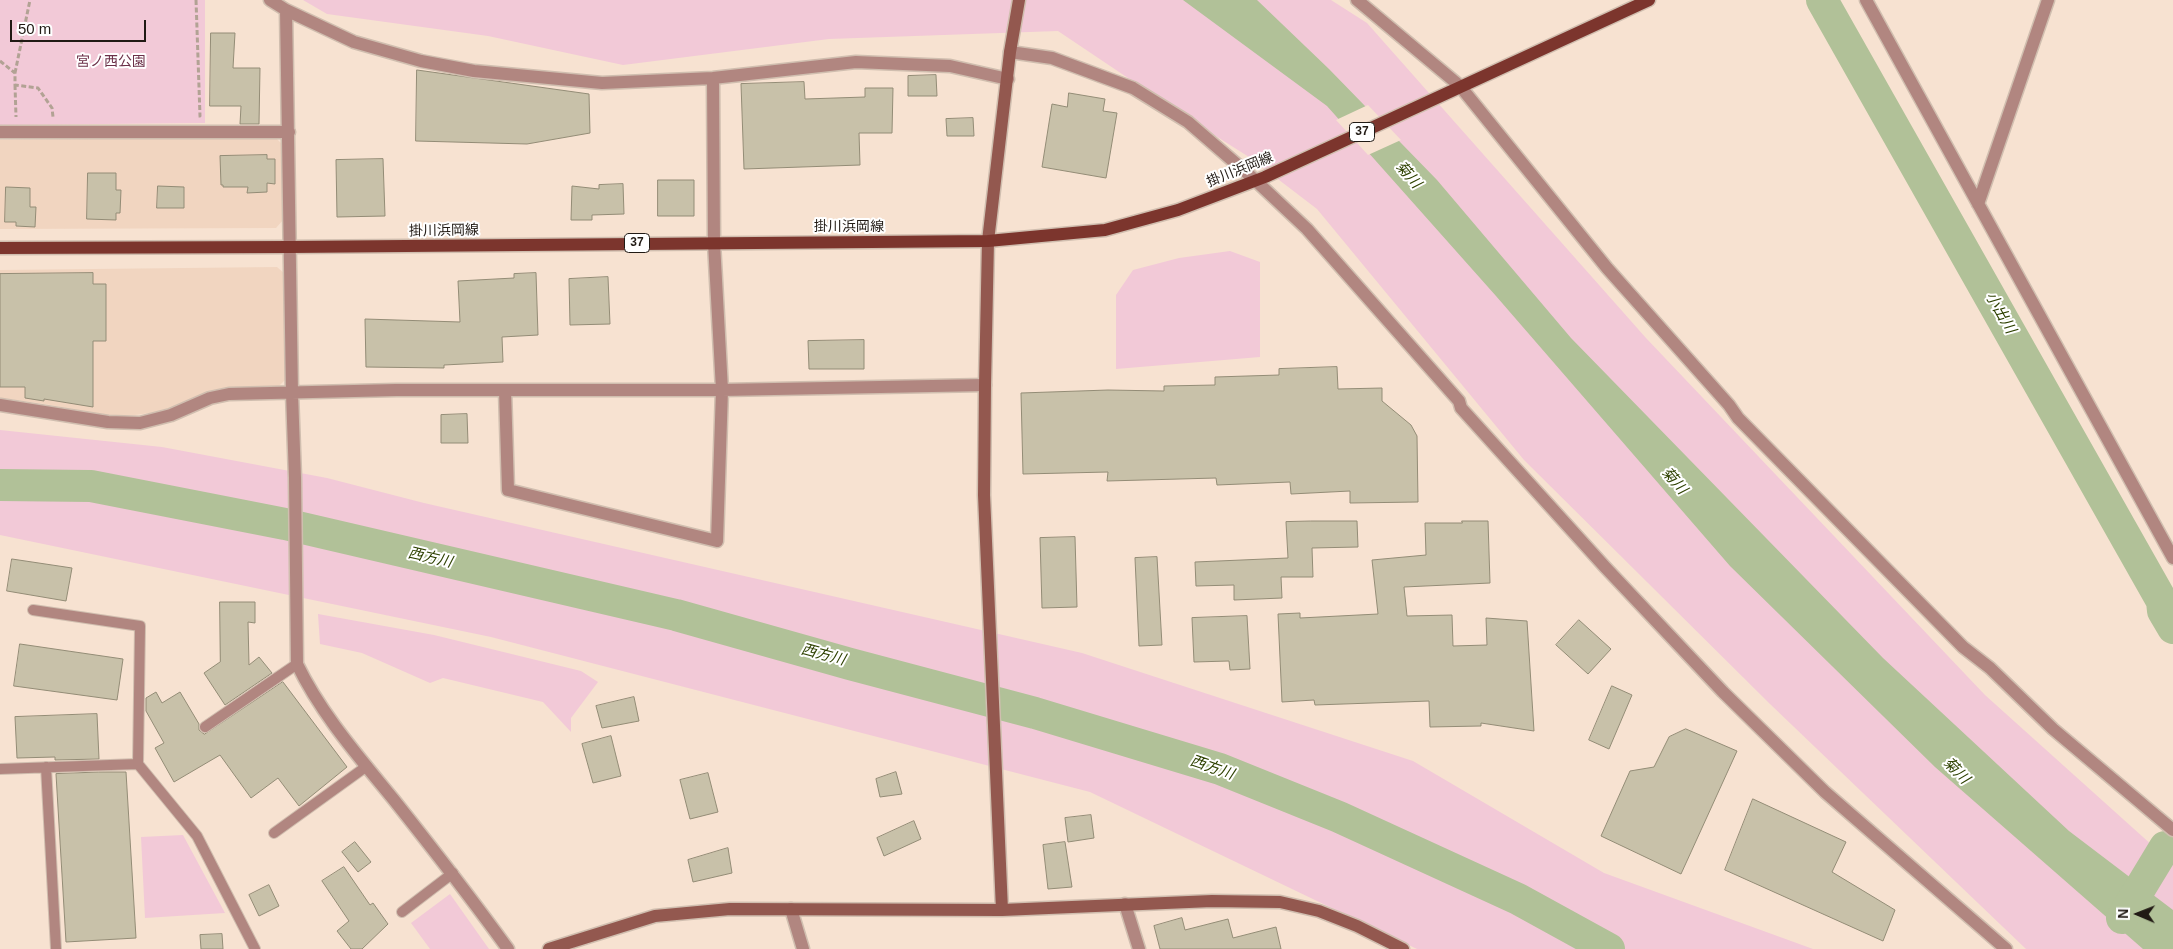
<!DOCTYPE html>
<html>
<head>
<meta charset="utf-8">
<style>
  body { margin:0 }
  #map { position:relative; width:2173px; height:949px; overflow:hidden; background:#f7e2d1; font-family:Helvetica,sans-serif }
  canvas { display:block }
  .north { position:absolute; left:2113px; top:889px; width:50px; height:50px; -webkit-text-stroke:4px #fff; paint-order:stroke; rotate:271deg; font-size:14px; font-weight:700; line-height:20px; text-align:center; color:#211a14 }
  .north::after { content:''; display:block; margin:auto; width:18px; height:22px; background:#211a14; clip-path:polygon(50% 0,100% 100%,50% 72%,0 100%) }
  .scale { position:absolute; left:10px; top:20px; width:136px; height:22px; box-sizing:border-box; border:2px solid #211a14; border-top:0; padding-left:6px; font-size:15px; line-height:18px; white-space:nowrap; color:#211a14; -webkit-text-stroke:4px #fff; paint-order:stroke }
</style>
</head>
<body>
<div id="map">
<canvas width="2173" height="949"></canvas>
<div class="north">N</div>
<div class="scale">50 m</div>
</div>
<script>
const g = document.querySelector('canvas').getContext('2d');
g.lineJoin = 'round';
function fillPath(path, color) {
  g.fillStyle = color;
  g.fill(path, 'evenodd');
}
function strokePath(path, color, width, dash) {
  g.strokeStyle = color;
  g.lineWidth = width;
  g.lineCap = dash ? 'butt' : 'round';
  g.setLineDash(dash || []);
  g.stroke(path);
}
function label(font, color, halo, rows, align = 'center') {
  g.font = font + ' Helvetica,"Noto Sans JP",sans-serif';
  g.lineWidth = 4;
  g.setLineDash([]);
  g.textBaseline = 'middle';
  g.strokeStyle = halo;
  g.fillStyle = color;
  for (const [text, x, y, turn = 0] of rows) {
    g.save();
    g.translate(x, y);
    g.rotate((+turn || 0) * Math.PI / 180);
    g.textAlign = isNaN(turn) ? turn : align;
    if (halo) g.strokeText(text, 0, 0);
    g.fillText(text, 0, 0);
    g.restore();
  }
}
fillPath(new Path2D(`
  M275,137L284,146V219L276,228L0,229V140Z
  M277,267L285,274L286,379L278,387H231L209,391L178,406L158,412L135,415H104L45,404L0,398V270Z`), '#f1d5c0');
fillPath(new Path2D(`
  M0,0H205V123L0,125Z
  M303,0H1331L1367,23L1646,338L1985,695L2173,864V949H2026L1770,704L1524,460L1317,209L1249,157L1192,121L1058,31L829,39L623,65L488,36L327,14Z
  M1230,251L1260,262V357L1116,369V295L1133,270L1179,258Z
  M0,430L162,447L327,478L424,503L1082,653L1413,761L1604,873L1813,949H1417L1090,792L491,637L0,535Z
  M318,614L434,635L581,671L598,682L571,718V732L543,702L443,678L430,683L362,653L320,644Z
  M183,835L225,913L145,918L141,837Z
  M450,894L489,949H430L411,923Z`), '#f2c9d7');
fillPath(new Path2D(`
  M1183,0H1257L1329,69L1437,180L1571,338L1883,658L2069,831L2173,910V949H2143L1935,767L1730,566L1496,296L1327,106Z`), '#b1c198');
fillPath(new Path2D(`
  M1368,105L1401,140L1368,155L1336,120Z`), '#f7e2d1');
strokePath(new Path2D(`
  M1822,0L2162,601L2163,611L2173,628
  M0,485L91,486L285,524L676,615L850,664L1035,713L1220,769L1339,817L1518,899L1609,949
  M2122,918L2165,847`), '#b1c198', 32);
const building = new Path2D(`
  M211,33H235L233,68H260L259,124H240L241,106H210Z
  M417,70L589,94L590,133L527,144L416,141Z
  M936,75L937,96H908V76Z
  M804,82L805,99L865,97V88H893L892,133H859L860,165L744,169L741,84Z
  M1069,93L1105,99L1103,111L1117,113L1106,178L1042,167L1052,104L1067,107Z
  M973,118L974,136H947L946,119Z
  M267,155V159H275V184L267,183V192L247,193L248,187H223V185H221L220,156Z
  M383,159L385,216L337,217L336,160Z
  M88,173H116V190H121L120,213H116V220L87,219Z
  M658,180H694V216H658Z
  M623,184L624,214L592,215V220H571L572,186L599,189V185Z
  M158,186L184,187V208H157Z
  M6,187L30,188V207H36L35,227L16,226V222H5Z
  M93,273V284H106V341H93V407L44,399V401L25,398V387H0V274Z
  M536,273L538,335L502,337L503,362L444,365V368L366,367L365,319L460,322L458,281L514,278V274Z
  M608,277L610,324L570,325L569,279Z
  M864,340V369H809L808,341Z
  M1337,367L1338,389L1382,388V401L1411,425L1417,436L1418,502L1350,503V491L1291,494L1290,482L1217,485L1216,478L1107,481L1108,472L1023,474L1021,393L1108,390L1164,391V386L1215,385V377L1279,375V369Z
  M467,414L468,443H441V415Z
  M1311,521H1357L1358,547L1312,548L1313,577H1281L1282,598L1234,600V585L1196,586L1195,562L1288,558L1286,522Z
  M1462,521H1488L1490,583L1404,587L1407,616L1452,615L1453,646L1487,645L1486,618L1527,621L1534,731L1481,723V726L1430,727L1429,701L1315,705L1314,700L1282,702L1278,614L1300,613V618L1378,614L1372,560L1426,555L1425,523H1462Z
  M1075,537L1077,607L1042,608L1040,538Z
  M1157,557L1162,645L1139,646L1135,558Z
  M12,559L72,568L66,601L7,591Z
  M220,602H255V623L248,622L249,665L259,657L272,673L225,705L204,673L220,662Z
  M1247,616L1250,669L1230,670L1229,661L1194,662L1192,618Z
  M1579,620L1611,649L1588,674L1556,645Z
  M20,644L123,659L117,700L14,686Z
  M283,682L347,767L299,806L278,778L251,798L220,755L174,782L155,748L164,743L146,711V698L156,692L162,703L180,692L199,724V730L204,734Z
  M1612,686L1632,695L1609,749L1589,740Z
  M634,697L639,721L602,728L596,706Z
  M97,714L99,759L55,760V757L17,758L15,717Z
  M1686,729L1737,751L1681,874L1601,836L1630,771L1654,767L1669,737Z
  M611,736L621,776L593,783L582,744Z
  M99,772H126L136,938L66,942L56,774Z
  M896,772L902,794L880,797L876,779Z
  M708,773L718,812L690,819L680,780Z
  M1753,799L1846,842L1832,872L1895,910L1883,941L1725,870Z
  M1091,815L1094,838L1068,842L1065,818Z
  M914,821L921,839L884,856L877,838Z
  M355,842L371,862L358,872L342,852Z
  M1065,842L1072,887L1048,889L1043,845Z
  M728,848L732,873L693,882L688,860Z
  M344,867L370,905L373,903L388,924L362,949H351L337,931L349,921L322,881Z
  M269,885L279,906L259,916L249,895Z
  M1182,918L1185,930L1228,919L1233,938L1276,927L1281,949H1160L1154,926Z
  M222,934L223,949H201L200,935Z`);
fillPath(building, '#c8c1a9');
strokePath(building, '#938c76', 1);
const lane = new Path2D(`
  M33,610L140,626L138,764L197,836L255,949
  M205,727L297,664
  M46,767L56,949
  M0,769L138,764
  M274,833L367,766
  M402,912L453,873`);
const street = new Path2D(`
  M270,0L286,10L354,42L421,61L474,71L602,83L713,78L856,62L950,66L1008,79
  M1357,0L1460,86L1607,268L1729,405L1738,418L1963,647L1990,668L2053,729L2173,830
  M1866,0L2173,558
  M286,10L292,393L295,478L297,664C321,714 359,757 394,800C433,849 471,898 508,949
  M1010,52L1052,58L1133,88L1188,122L1255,180L1307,229L1459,401L1461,408L1605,567L1723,692L1825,792L2006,949
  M0,132H289
  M1978,204L2048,0
  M505,390L508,490L717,541L722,390L714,243L713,78
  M0,405L108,422L140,423L171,415L210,398L229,394L396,390H722L985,385
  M1125,904L1139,949
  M791,909L803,949`);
const secondary = new Path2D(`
  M1002,910L984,495L985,385L988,241L1010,52L1019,0
  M549,949L655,916L730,909L1002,910L1212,901L1280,902L1319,911L1357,926L1403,949`);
const primary = new Path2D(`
  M0,248L290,247L988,241L1105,230L1178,210L1265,177L1649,0`);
strokePath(lane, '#d0beaf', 12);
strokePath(street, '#d0beaf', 15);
strokePath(secondary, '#d0beaf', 15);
strokePath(primary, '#d0beaf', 15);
strokePath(new Path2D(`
  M196,0L200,116H198
  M0,61L15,73V85L38,88L52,108L53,117
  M15,73L30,0
  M15,85L16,117`), '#b2a294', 3, [5, 2.5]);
strokePath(lane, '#b18680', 10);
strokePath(street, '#b18680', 12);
strokePath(secondary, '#93584f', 12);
strokePath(primary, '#7c352d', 12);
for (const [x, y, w] of [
  [1362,132,25],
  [637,243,25]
]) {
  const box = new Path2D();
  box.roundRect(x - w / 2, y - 9.5, w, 19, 4);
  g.fillStyle = '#fff';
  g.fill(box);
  strokePath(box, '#211a14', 1);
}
label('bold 12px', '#211a14', null, [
  ["37",1362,132],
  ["37",637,243]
]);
label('14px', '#6b3048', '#fff', [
  ["宮ノ西公園",111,62]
]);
label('14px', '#211a14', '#fff', [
  ["掛川浜岡線",1240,170,-22],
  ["掛川浜岡線",849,227],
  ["掛川浜岡線",444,231,-1]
]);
label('italic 15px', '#2e4100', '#fff', [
  ["菊川",1408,175,49],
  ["小出川",2000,313,60],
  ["菊川",1674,481,49],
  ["西方川",430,558,13],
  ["西方川",823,655,15],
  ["西方川",1212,768,19],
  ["菊川",1956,771,45]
]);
</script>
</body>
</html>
